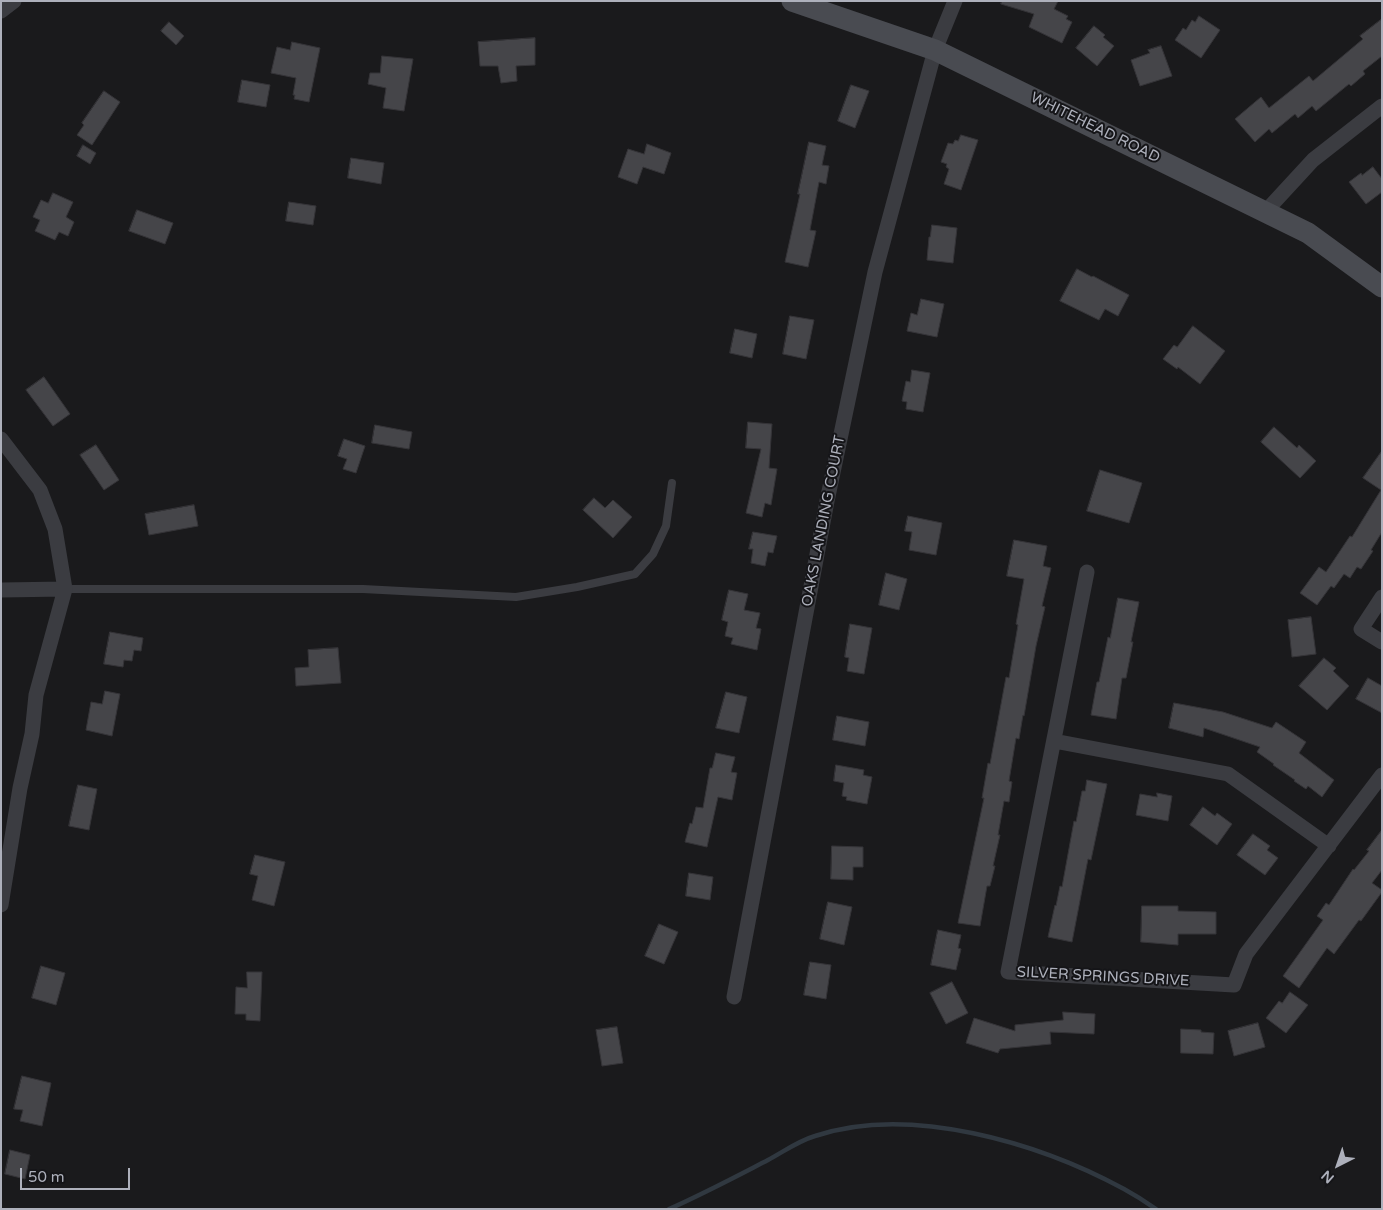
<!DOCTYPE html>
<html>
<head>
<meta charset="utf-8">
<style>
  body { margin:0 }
  #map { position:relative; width:1383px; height:1210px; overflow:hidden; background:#1a1a1c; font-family:"Varela Round",sans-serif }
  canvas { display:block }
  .frame { position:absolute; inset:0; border:2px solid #adb0bb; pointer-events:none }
  .north { position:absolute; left:1313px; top:1140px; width:50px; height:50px; -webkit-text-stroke:4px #151518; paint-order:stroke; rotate:221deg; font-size:14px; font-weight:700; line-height:20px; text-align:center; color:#adb0bb }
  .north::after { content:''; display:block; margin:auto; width:18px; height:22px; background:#adb0bb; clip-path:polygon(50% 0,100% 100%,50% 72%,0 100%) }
  .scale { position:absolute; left:20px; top:1168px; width:110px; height:22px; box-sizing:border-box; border:2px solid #adb0bb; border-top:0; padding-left:6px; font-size:15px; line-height:18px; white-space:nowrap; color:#adb0bb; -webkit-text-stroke:4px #151518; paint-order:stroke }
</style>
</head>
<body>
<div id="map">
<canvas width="1383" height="1210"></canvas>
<div class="frame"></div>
<div class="north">N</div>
<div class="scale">50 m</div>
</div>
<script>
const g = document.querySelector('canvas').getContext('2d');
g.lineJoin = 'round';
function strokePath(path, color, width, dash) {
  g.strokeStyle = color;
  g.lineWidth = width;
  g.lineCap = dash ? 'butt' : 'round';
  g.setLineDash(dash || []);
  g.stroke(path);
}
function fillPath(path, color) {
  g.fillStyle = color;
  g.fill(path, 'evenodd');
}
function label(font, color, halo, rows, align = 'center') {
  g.font = font + ' "Varela Round",sans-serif';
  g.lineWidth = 4;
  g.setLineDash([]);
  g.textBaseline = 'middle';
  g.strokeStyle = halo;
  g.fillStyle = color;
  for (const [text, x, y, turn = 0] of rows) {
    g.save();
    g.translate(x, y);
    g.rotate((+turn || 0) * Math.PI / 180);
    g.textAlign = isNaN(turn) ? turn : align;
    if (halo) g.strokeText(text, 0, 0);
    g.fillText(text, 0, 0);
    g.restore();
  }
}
strokePath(new Path2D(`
  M669,1209C703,1194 735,1177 768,1160C783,1152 798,1141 815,1136C910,1104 1039,1143 1124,1189C1135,1195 1146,1202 1156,1209`), '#303840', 4.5);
const building = new Path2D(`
  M1002,1H1058L1054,9L1068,16L1066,19L1072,22L1062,43L1029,27L1034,14L1001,4Z
  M1199,16L1220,30L1201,58L1175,40L1183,28L1186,30L1192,20L1195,22Z
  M1382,19V56L1363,71L1365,74L1351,86L1349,84L1316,111L1312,106L1298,118L1295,114L1272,133L1269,129L1255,142L1235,119L1261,97L1269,108L1309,76L1313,81L1363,39L1360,36Z
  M169,22L184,36L176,45L161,31Z
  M1094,26L1105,35L1103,37L1114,46L1097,66L1076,48Z
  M535,38V65L516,66L517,81L501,83L498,66H480L478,42Z
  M292,42L320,48L309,102L294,99L295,95H293L296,78L271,73L277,47L290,50Z
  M1161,46L1172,76L1140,86L1131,60L1150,53L1148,50Z
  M382,56L413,59L404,111L383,108L386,88L368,84L370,73H380Z
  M242,80L270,85L266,107L238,102Z
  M851,85L869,91L855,128L838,121Z
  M104,91L120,102L92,145L77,135L84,125L82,123Z
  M961,135L978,140L961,190L944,184L949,169L946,167L947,164L941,162L948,143L953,144L955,140L958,141Z
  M809,142L826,146L822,165L829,166L826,184L819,182L810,230L816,231L808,267L785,262L800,194H798Z
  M647,144L671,153L664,174L643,167L637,184L618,177L628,149L644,154Z
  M83,145L96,153L90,164L77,156Z
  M351,158L384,163L381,184L348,178Z
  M1373,167L1382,179V192L1366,204L1349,182L1361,173L1362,175Z
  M53,193L73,202L66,217L74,222L68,236L59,232L55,240L35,231L40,220L33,217L41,200L48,203Z
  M289,202L316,206L313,225L286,221Z
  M137,210L173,223L165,244L129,231Z
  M932,225L957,228L953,263L927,260L929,237H930Z
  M1077,269L1092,277L1093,276L1129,295L1118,316L1105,309L1099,320L1060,301Z
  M921,299L944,304L937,337L907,331L911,313L917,315Z
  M790,316L814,320L806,359L783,354Z
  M1193,326L1225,351L1200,384L1178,367L1177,369L1163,359L1174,345L1177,347Z
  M735,329L757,334L752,358L730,353Z
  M912,370L930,373L923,412L906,409L907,402L902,401L906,381L910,382Z
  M44,377L70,414L53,426L26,390Z
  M748,422L772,424L769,468L777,469L771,505L765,503L762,517L746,513L761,449L746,448Z
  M375,425L412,432L409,449L372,443Z
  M1274,427L1297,448L1299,445L1316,461L1300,478L1261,442Z
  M344,439L365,446L356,473L343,469L347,459L338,456Z
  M96,445L119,480L104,490L80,455Z
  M1382,451V532L1371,550L1373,551L1361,569L1357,567L1350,578L1344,574L1334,588L1331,586L1317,605L1300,593L1319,567L1326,572L1350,536L1352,537L1381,490L1363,478Z
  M1100,470L1142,483L1129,523L1087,511Z
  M594,498L605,508L613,500L632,517L613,538L583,510Z
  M194,505L198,526L149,535L145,514Z
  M908,516L942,523L936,555L909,550L912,532L905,531Z
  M753,532L777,536L773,553L768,552L765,566L751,563L753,549H749Z
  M1014,540L1047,546L1043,566L1051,568L1042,606L1045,607L1036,646L1024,716L1023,715L1019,739L1016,738L1009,781L1012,782L1009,802L1004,801L998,835H1000L993,866H995L990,886H987L980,926L958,923L984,798H982L988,763L990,764L1006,677L1009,678L1018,625L1016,624L1024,579L1007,576Z
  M886,573L907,579L899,610L879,605Z
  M729,590L748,594L744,610L760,613L756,628L761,629L757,650L731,644L733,638L725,636L728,622L722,620Z
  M1118,598L1139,602L1131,642H1133L1126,678H1122L1116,719L1091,715L1097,682H1099L1108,637L1110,638Z
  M1311,617L1316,654L1292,657L1288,620Z
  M850,624L872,628L864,674L847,671L849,658L845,657Z
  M110,632L143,638L141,651L134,650L132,661L124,660L123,667L104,664Z
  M338,648L341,683L296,686L295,668L309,667L308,650Z
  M1324,658L1336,668L1333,671L1349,686L1327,710L1299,686Z
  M1368,678L1382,686V713L1356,699Z
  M105,691L120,694L112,736L86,730L91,702L102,704Z
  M726,692L747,697L739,733L716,728Z
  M1174,703L1223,712L1272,728L1276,722L1306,742L1299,753L1334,780L1322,797L1308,786L1306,789L1294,781L1295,780L1273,765L1274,764L1257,752L1260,747L1204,728L1203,737L1169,728Z
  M837,716L869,722L865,746L833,740Z
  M716,753L735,757L731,772L737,773L732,800L718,797L707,847L685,842L690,823L692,824L696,807L703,808L710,768H712Z
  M836,765L864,770L863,775L872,777L867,804L846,800L847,797L842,796L844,783L834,781Z
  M1087,780L1107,784L1091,860L1088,859L1072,942L1048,937L1055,905L1056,906L1060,886L1062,887L1074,821L1076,822L1082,791H1085Z
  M78,785L97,789L89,830L69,826Z
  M1157,793L1172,796L1168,821L1136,815L1140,794L1157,797Z
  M1203,807L1215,816L1217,813L1232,824L1217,845L1190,825Z
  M1382,830V870L1372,883L1382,890V892L1361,921L1359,920L1334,954L1327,948L1299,988L1283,976L1323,920L1317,916L1326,903L1329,905L1353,869L1354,870L1369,851L1367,850Z
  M1253,834L1270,846L1267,850L1278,858L1265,875L1237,855Z
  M832,846L863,847V867H853V880L831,879Z
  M255,855L285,862L274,906L252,900L258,876L250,874Z
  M689,873L713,877L710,900L686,896Z
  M828,902L852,907L844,945L820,939Z
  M1142,906H1178V911L1216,912V934H1178V945L1141,942Z
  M659,924L678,932L664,964L645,956Z
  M938,930L961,935L958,948L961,949L956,970L931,965Z
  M810,962L831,965L826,999L804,995Z
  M41,966L65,973L56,1005L32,998Z
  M247,972H262L260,1021L246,1020V1014H235L236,987L247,988Z
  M952,982L968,1013L946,1024L930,993Z
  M1290,992L1308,1005L1286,1033L1266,1018L1279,1001L1282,1003Z
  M1063,1012L1095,1014L1094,1034L1050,1032L1051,1044L1000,1049L998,1053L966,1043L974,1018L1015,1031V1025L1063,1020Z
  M1258,1023L1265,1047L1234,1056L1228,1031Z
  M617,1027L623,1063L602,1066L596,1030Z
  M1181,1029L1201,1030V1032L1214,1033L1213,1054L1181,1053Z
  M22,1076L51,1083L42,1126L20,1121L23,1110L14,1109Z
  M10,1150L30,1155L25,1179L5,1174Z`);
fillPath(building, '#454549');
strokePath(building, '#353438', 1);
strokePath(new Path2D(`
  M65,589H363L516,597L577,587L635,574L653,554L666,526L672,483`), '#3b3c41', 8);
strokePath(new Path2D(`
  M1,11L14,1
  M1266,211L1313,160L1382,106
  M1,439L40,490L55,529L65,589L36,695L32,734L20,788L1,905
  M1087,572L1008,972L1234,985L1246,954L1382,775
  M1,590L65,589
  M1382,597L1361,629L1382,642
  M1054,741L1228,774L1329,846
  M734,997L827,501L875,272L935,50L955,1`), '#3b3c41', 15);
strokePath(new Path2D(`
  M792,1L935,50L1308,233L1382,287`), '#494b51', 21);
label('15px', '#adb0bb', '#151518', [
  ["WHITEHEAD ROAD",1095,128,26],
  ["OAKS LANDING COURT",824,521,-79],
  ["SILVER SPRINGS DRIVE",1103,977,3]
]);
</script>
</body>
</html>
